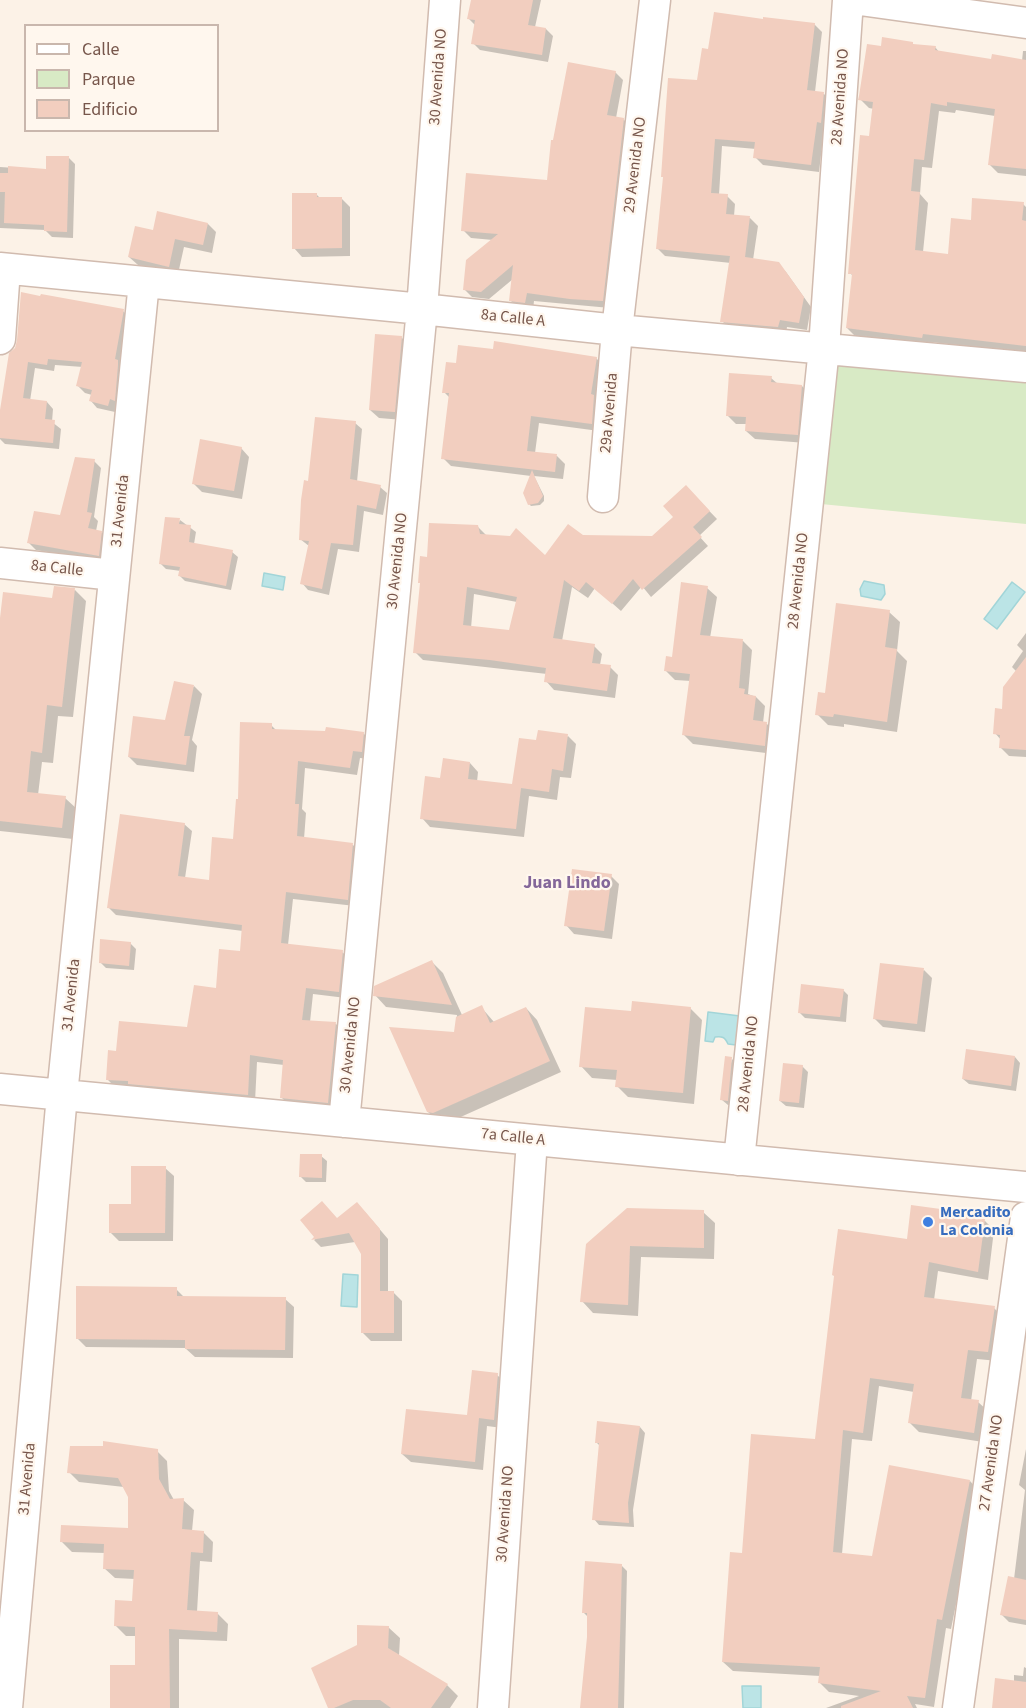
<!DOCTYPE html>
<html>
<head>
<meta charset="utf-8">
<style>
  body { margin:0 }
  #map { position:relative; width:1026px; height:1708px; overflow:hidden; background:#fcf2e7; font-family:"Source Sans 3",sans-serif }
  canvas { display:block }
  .legend { position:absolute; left:24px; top:24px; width:195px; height:108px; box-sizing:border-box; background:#fff7ee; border:2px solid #c9b7ad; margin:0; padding:8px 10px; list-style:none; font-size:18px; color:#77564b }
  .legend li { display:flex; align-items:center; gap:12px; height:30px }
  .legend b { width:30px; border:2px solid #c9b7ad }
</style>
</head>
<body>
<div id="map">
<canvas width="1026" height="1708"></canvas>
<ul class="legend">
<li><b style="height:8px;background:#fff"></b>Calle</li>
<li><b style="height:16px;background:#d8eac5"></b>Parque</li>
<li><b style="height:16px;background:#f2cebf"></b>Edificio</li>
</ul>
</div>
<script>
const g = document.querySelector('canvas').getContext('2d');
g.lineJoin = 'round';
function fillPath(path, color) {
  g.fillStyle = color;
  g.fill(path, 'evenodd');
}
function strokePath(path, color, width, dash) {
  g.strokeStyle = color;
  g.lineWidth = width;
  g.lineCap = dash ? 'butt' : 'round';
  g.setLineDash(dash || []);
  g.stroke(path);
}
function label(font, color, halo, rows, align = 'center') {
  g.font = font + ' "Source Sans 3",sans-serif';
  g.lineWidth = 4.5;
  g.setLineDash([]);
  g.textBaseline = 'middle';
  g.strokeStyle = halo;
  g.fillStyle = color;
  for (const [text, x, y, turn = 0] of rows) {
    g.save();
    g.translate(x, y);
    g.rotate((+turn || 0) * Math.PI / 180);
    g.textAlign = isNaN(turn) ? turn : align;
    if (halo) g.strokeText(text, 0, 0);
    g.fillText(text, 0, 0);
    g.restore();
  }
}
fillPath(new Path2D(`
  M831,363L1026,383V524L821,504Z`), '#d8eac5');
const water = new Path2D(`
  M264,573L285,577L283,590L262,586Z
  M864,581L884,585L885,594L881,600L861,596L860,589Z
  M1012,582L1025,592L997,629L984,619Z
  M708,1012L740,1016L736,1045L728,1044C725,1037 722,1036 715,1037L713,1042L705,1041Z
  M343,1274L358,1275L357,1307L341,1306Z
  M742,1686H761V1708H743Z`);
fillPath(water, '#bbe4e6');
strokePath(water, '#a2d5d8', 1.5);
fillPath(new Path2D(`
  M473,0H541L535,27L546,29L553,36L548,62L480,50L473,43L476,26L469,19Z
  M764,21L814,24L822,32L815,92L824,94L832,102L824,130L819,172L763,165L755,157L756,149L722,146L719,195L727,196L735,204L734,216L750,218L758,226L753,260L778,264L786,272L811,307L807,330L787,327L786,335L730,329L722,321L731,263L665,256L657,248L698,81L709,51Z
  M912,43L915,46L935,47L940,53L992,60L1022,61L1023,51H1026V176L998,173L989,164L995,116L956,110L955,113L939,111L932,168L922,167L920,194L928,203L923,252L949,255L972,221L1023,204L1026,207V353L931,342V346L856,337L847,328L853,276L850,273L874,109L869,108L860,99L882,48Z
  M615,72L623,80L616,118L623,119L631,127L610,308L534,301L533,310L518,308L510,300L513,279L489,299L472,297L464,289L493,240L471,238L463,230L549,181Z
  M69,158L75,164L73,238L52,237L45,230L0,228V167L47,170Z
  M317,195L321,199H342L350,207V256L302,257L294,248Z
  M208,224L216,232L212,253L184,247L178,274L138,265L129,257L154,232Z
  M123,311L130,318L115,412L97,408L91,401L92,395L85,393L78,386L83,367L55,365L54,371L35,368L30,401L47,402L53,409L52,422L61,429L59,449L5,444L0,439V427L11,354Z
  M401,337L410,346L403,420L379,418L370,410Z
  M596,358L604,366L599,431L539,423L535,453L557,456L565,464L563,479L534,476L544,496V501L540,505L531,506L529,504L531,476L451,466L443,458L450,398L444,392Z
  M771,378L778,384L802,386L810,395L806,443L755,439L746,431L747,424H736L727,415Z
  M355,423L362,429L357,482L380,487L387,493L383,515L364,511L359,552L338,549L329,595L308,590L302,583L309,546L300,539L309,483Z
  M241,448L249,457L242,499L202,492L193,483Z
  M94,461L101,468L94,517L98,521L96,531L101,532L108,539L106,562L36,550L29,543L61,517Z
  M694,495L717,519L699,536L708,546L651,597L642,586L621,611L595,588L588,598L572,587L562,641L594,646L602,654L600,665L610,667L618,675L615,698L554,690L546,681L547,674L423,660L415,652L429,558L478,527L486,535L545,557L583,537H652L675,517ZM474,594L517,602L510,631L471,628Z
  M180,520L196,532L194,544L232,552L238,557L231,590L185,581L180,576L181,571L166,569L160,563Z
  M707,588L717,597L710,638L743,641L752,650L748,694L756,697L765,706L763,723L767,724L776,733L774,754L693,744L684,735L691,681L675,680L666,671Z
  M75,590L86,601L73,717L58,716L53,763L42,762L38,795L65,798L77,809L73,839L0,831V631L54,599Z
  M889,612L900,622L897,651L907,661L897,732L844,724V727L828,725L817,714L826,695Z
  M1026,633V757L1009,756L1001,748V740L995,733L1017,672L1012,667L1023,651L1017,645Z
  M194,686L202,694L192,740L197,746L194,772L137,765L129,757L166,722Z
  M271,725L277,731L363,733L371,741L369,759L360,758L357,775L305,768L302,809L306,813L304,839L353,845L360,852L355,906L293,899L288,945L342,952L350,959L346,998L313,994L310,1022L336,1024L343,1031L335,1110L289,1105L282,1098L284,1065L257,1062L255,1102L115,1087L107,1079L117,1052L189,1028L218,990L241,953L243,931L116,915L109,908L184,824L192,831L185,878L210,881L234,840Z
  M568,736L576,744L571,778L560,777L557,800L529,796L524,837L430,827L422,818L442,780L470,763L478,772L477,782L513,786Z
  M611,876L619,884L612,939L574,934L566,925Z
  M130,943L136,949L134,970L106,968L100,962Z
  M432,962L443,973L462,1015L481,1007L494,1022L526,1008L537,1020L561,1072L445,1124L440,1123L428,1112L455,1034L457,1015L386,1007L375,995Z
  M924,970L932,978L925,1032L883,1027L874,1018Z
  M843,990L848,995L846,1022L805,1018L799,1012Z
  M690,1008L702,1020L694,1104L628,1097L617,1086V1080L592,1078L581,1066L632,1013Z
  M1015,1057L1020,1063L1016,1091L969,1084L963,1079Z
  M732,1059L737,1064L733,1106L728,1105L722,1100Z
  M802,1066L808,1072L804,1108L786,1106L780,1101Z
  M321,1156L327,1161L326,1182H306L301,1177Z
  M165,1168L174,1176L173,1241H119L110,1232Z
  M948,1211L952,1216L985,1221L994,1230L988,1280L938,1271L934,1300L994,1308L1003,1317L998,1361L977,1359L971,1401L978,1402L988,1411L983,1442L919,1432L910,1423L914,1392L879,1386L872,1441L852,1439L842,1554L874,1557L970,1481L979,1491L951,1629L946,1628L934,1707L915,1704L917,1708H826L859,1696L829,1692L820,1683V1676L733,1671L723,1662L743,1555L816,1441L908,1241Z
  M365,1212L388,1239V1293L393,1292L402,1301V1341H371L362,1332V1253L355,1242L321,1247L314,1240L337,1220Z
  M703,1212L715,1223L714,1259L641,1257L638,1316L593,1313L582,1301L587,1245Z
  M176,1289L185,1298L285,1299L294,1307L293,1358L195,1357L185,1348L86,1347L77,1338Z
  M497,1375L506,1383L502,1428L487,1426L483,1470L411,1462L402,1454L469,1417Z
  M640,1427L645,1433L633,1510L634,1527L599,1525L594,1519L600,1446L596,1442Z
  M1026,1449V1625L1009,1622L1002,1615L1014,1579L1025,1490L1019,1485Z
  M157,1451L167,1461L169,1491L174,1500H183L194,1510L192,1531L203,1532L213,1542L212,1562L200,1561L197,1612L217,1613L228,1624L227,1641L179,1639V1708H112L137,1666L136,1636H126L115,1625L134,1602L135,1579L115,1578L104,1568L105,1553L72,1552L62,1542L130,1529L129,1496L124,1487L79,1482L69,1472Z
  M622,1566L627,1571L624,1708H581L588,1637V1617L584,1613Z
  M388,1627L400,1638L399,1656L447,1685L458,1696L450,1708H330L358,1646Z
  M1024,1667L1026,1668V1708H994L1014,1682V1675L1023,1676Z`), '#0003');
fillPath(new Path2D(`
  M471,0H533L528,25L546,28L542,55L471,44L475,20L467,19Z
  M714,12L763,19V17L815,23L807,90L824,92L821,123L817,122L811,165L753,158L755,142L715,139L711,193L728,194L726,214L750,216L745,257L779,262L804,297L799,323L780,320L778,327L720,322L730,256L656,249L663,177H661L668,78L697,80L702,48L708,49Z
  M882,37L913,42V44L936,46L935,50L991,59L992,54L1026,60V169L988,165L995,109L947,102V106L931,103L924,160L914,159L911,191L920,192L915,250L948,254L951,218L971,220L972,198L1024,202L1022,220L1026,221V346L923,334L922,338L846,328L852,274H848L860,135L869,136L873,102L858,100L859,96L867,44L881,46Z
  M568,62L616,71L607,115L624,118L603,301L570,299L527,293L525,303L509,301L513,265L481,292L463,290L466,260L498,234L461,231L466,173L547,180L551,140H553Z
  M46,156H69L67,232L44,231V225L4,223L5,192H0V173H8V166L46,169Z
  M292,193H317V197H342V248L292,249Z
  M157,211L208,223L203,245L175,239L169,267L128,257L135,226L153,230Z
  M21,292L40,296L41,294L124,309L115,359L118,360V365L115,401L110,399L108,406L89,401L92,390L76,386L82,362L48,359L47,365L28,362L23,398L47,401L45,419L55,420L53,443L0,438V410L9,353L15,348L17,340Z
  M375,334L402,336L395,412L369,410Z
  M494,341L597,357L591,394L594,395L592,424L531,416L527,451L557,454L555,472L441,459L449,393H442L446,362L456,363L458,345L493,349Z
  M729,373L772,376L771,382L802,385L798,435L745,431L746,417L726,416Z
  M315,417L356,421L350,479L381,485L376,509L357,505L353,545L331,543L322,589L300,584L309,541L299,540L301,500L304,480L308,481Z
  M200,439L242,447L234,491L192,484Z
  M75,457L95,459L87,512L92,513L88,528L102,531L99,556L27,543L34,511L60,515Z
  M532,470L543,496L538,503L528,505L523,493Z
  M686,485L710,511L693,527L702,537L642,590L633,579L612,604L586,582L579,591L564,580L553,638L595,644L592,663L611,665L607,691L544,682L546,668L490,660L413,653L420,583H418L420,556L427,557L429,523L478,525L480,534L510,536L516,528L545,555L568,524L583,535L652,536L673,517L663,506ZM467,587L517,597L509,630L463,625Z
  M165,517L180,518L179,524L191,525L189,542L233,550L226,586L178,576L180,567L159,564Z
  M681,582L708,586L700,635L743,639L739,688L745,689L744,694L756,696L753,720L767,722L765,746L682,735L690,674L664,671L666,656L672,657Z
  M54,586L75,588L62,707L47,705L42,753L31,751L27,792L66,796L62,828L0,821V618L3,592L52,598Z
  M836,603L890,610L885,647L897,649L887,722L834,714L833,717L815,715L818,692L825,693Z
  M1026,657V750L999,748L1000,735L993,734L995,708L1002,709L1003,687Z
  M174,681L194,685L184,736H190L186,765L128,757L133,716L165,720Z
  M240,722L272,723V729L325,731L326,727L364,732L362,752L353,751L350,768L298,761L295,804H299L297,836L353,843L348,900L286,892L281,943L343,950L339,992L306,988L302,1020L336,1022L328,1103L280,1098L283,1060L250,1055L248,1095L128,1084V1081L106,1080L108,1050L116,1051L119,1021L187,1027L194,985L216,988L219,949L240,951L242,925L107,908L120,814L185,823L178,876L209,880L212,837L233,839L236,799H238Z
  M538,730L568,734L563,771L552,769L549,792L521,788L516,829L420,819L425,776L440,778L443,758L470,762L468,779L512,784L519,738L536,740Z
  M572,869L612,874L604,931L564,926Z
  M100,939L131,942L129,966L99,963Z
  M432,960L452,1005L373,996L374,986Z
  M880,963L924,968L917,1024L873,1019Z
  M801,984L844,989L840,1017L798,1013Z
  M632,1001L691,1007L683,1093L615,1087L617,1070L579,1067L585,1007L631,1011Z
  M482,1005L490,1023L526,1007L550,1061L433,1113L427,1112L389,1027L454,1032L456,1017Z
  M966,1049L1015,1056L1011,1086L962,1079Z
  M725,1056L732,1057L728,1101L720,1100Z
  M783,1063L803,1065L799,1103L779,1101Z
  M300,1154H322V1178L299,1177Z
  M131,1166H166L165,1233H109V1204H131Z
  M322,1201L337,1218L357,1202L380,1229V1291H394V1333H361V1254L349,1233L311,1240L314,1237L300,1220Z
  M911,1205L948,1210V1214L985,1219L978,1272L929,1262L924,1297L995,1306L988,1352L968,1350L961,1398L979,1400L974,1433L908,1423L914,1384L870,1378L863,1433L843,1430L833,1552L872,1556L889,1465L970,1480L942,1620L937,1619L925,1698L907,1696L913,1708H841V1706L881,1691L818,1683L820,1667L722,1662L730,1552L742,1553L751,1434L815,1439L834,1276L832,1275L838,1229L907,1239Z
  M627,1208L704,1210V1248L630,1246L628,1305L580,1302L586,1244Z
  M76,1286L177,1287V1296L286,1297L285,1350L185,1349V1340L76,1339Z
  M472,1370L498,1373L494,1420L479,1418L475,1462L401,1454L406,1409L467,1415Z
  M597,1421L640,1426L628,1503L629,1523L592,1520L599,1443H595Z
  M103,1441L158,1449L159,1479L170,1499L184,1498L182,1529L204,1531L203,1553L191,1552L187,1610L218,1612L217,1632L169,1629L170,1708H110V1665H135V1627L114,1626L115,1600L132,1601L134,1570L103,1569L104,1544L60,1542L61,1525L128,1528V1497L118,1478L67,1473L70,1446H103Z
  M585,1561L622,1564L618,1708H580L587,1637V1613H582Z
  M1008,1576L1026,1580V1620L1000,1615Z
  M357,1625L389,1626L388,1648L448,1684L431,1708H391L380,1700H353L334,1708H328L311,1668L357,1645Z
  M995,1678L1026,1682V1708H992Z`), '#f2cebf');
const minor = new Path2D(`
  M860,0L1026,23
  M0,268L422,309L617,330L1026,367
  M0,339L5,269
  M603,497L617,330L655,0
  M0,563L114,575
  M0,1089L1026,1187
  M344,1122L422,309L445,0
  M739,1160L824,348L848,0
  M7,1708L62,1095L144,282
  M493,1708L532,1140
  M958,1708L1026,1217`);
strokePath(minor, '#d1bbaf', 33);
strokePath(minor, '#fff', 30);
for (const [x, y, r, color] of [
  [928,1222,6,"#3f7fe0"]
]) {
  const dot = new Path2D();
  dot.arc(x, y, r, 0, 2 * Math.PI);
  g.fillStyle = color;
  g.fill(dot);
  strokePath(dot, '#fff7ee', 2);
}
label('16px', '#77564b', '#fff7ee', [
  ["30 Avenida NO",439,77,-86],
  ["28 Avenida NO",841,97,-86],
  ["29 Avenida NO",636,165,-83],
  ["8a Calle A",513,319,6],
  ["29a Avenida",610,413,-85],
  ["31 Avenida",121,511,-84],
  ["30 Avenida NO",398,561,-84],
  ["8a Calle",57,569,6],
  ["28 Avenida NO",799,581,-84],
  ["31 Avenida",72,995,-84],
  ["30 Avenida NO",351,1045,-84],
  ["28 Avenida NO",749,1064,-84],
  ["7a Calle A",513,1138,6],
  ["27 Avenida NO",992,1463,-82],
  ["31 Avenida",28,1479,-85],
  ["30 Avenida NO",506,1514,-86]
]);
label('bold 16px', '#366cbe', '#fff7ee', [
  ["Mercadito",940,1213],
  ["La Colonia",940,1231]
], 'left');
label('bold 18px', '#84679a', '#fff7ee', [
  ["Juan Lindo",567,884]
]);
</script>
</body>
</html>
